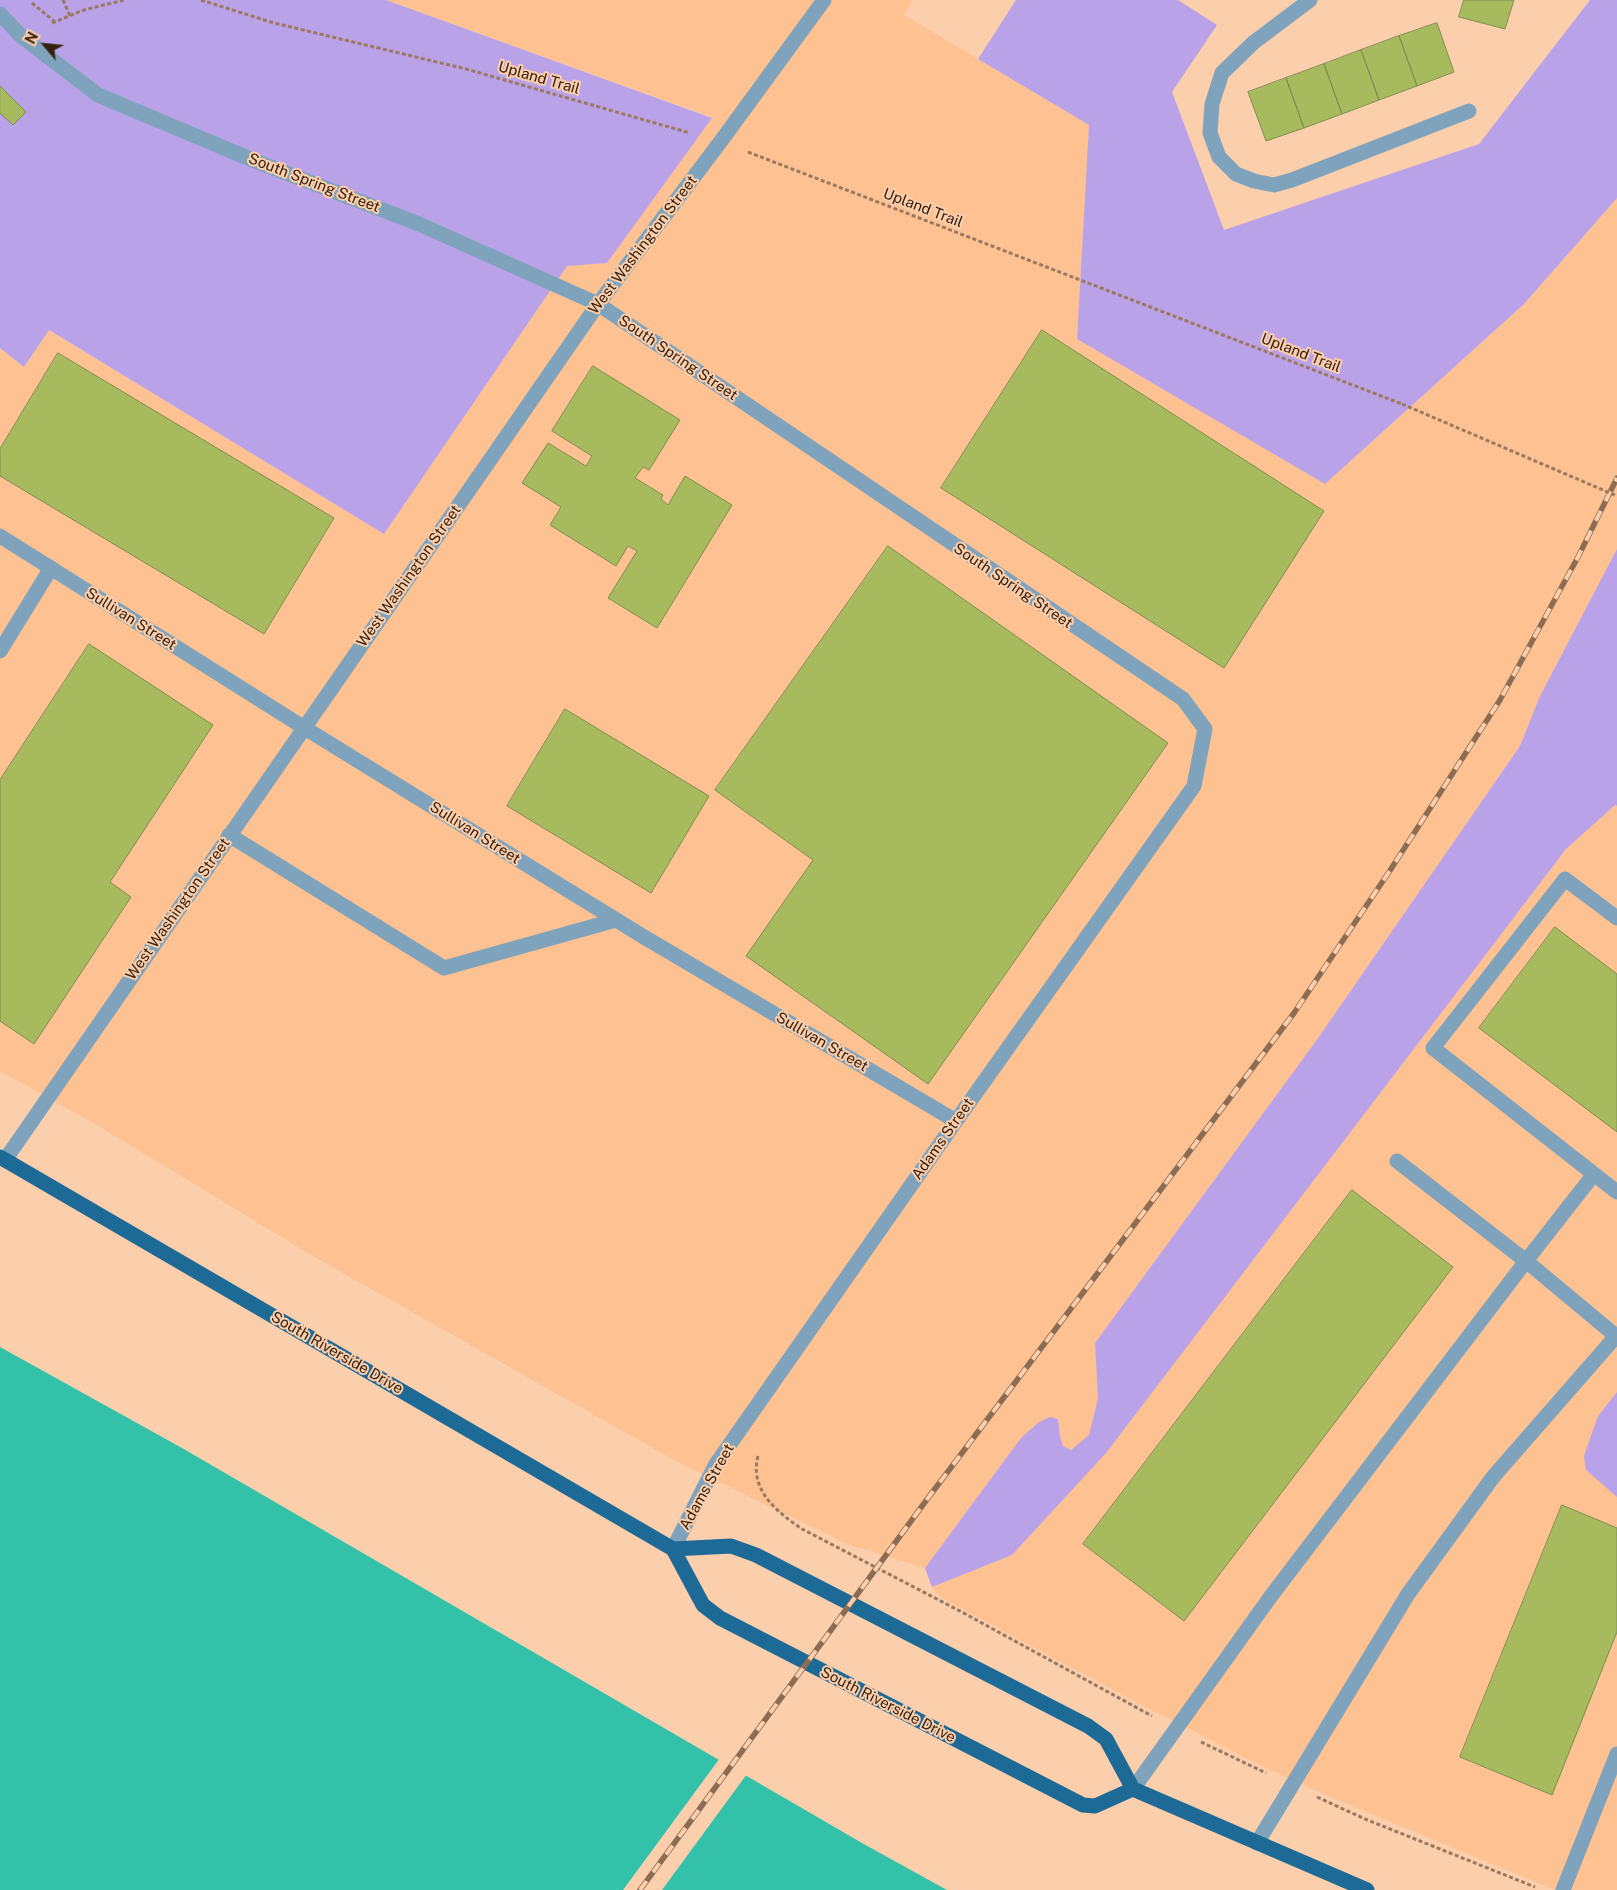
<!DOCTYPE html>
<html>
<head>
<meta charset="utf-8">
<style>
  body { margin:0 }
  #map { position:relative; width:1617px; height:1890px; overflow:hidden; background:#fbceac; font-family:"Public Sans",sans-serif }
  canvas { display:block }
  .north { position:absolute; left:20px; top:20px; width:50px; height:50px; -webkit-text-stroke:4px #fbceac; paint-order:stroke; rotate:298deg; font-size:14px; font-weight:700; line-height:20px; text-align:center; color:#362110 }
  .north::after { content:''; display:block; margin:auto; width:18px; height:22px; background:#362110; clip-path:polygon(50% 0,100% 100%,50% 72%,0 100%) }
</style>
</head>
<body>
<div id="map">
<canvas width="1617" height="1890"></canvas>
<div class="north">N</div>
</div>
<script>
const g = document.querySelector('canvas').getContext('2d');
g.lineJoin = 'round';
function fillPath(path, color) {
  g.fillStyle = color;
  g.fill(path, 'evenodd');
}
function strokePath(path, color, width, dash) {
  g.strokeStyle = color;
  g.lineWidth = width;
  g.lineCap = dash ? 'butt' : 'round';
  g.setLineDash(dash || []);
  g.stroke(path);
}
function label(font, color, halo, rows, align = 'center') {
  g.font = font + ' "Public Sans",sans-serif';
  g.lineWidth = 4;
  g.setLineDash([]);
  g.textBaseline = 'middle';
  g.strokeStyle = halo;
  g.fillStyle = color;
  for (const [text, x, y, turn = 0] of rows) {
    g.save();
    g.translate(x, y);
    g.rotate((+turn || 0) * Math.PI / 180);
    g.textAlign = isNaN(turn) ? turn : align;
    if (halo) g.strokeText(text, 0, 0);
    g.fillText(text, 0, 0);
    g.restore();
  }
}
fillPath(new Path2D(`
  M386,0H912L904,15L1089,125L1077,339L1325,484L1524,304L1617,198V549L1540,696L1520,746L1316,1041L1095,1343L1098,1398L1089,1436L1071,1450L1063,1446L1060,1436L1058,1419L1039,1422L1021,1438L925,1568L847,1544L674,1460L306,1252L97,1125L0,1071V348L24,367L48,330L384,534L567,266L607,263L712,117Z
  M1615,804L1617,806V1392L1598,1416L1587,1470L1617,1497V1890H1555L1314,1790L1254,1762L1111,1689L940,1597L932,1587L1012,1555L1566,849Z`), '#fec191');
fillPath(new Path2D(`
  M0,0H386L712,118L607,263L567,266L384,534L49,330L24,367L0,348Z
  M1016,0H1178L1217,25L1172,92L1224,230L1479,144L1590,0H1617V198L1524,304L1325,484L1077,339L1089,125L978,59Z
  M1617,549V806L1615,805L1566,849L1106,1453L1012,1555L932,1587L925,1568L1021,1438L1039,1422L1050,1417L1058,1419L1060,1436L1063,1446L1071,1450L1089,1435L1098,1398L1095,1343L1316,1041L1520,746L1540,696Z
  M1617,1392V1497L1586,1470L1584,1456L1598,1416Z`), '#b9a2e8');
fillPath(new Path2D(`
  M0,1347L182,1448L862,1843L947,1890H0Z`), '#34c1aa');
fillPath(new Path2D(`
  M720,1758L747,1774L662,1890H623Z`), '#fbceac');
const building = new Path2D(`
  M1464,0H1514L1505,29L1459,17Z
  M1437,23L1454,72L1417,86L1399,36Z
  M1399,36L1417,86L1379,100L1361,50Z
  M1361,50L1379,100L1342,114L1324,64Z
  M1324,64L1342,114L1304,128L1286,78Z
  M1286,78L1304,128L1266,141L1248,92Z
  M0,86L26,112L13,125L0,113Z
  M1042,330L1324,511L1224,668L941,488Z
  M58,353L334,518L264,634L0,476V449Z
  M593,366L680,420L649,470L643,467L635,478L663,495L661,499L668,505L685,476L732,505L657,628L608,598L637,551L628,546L616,566L550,525L561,507L522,483L548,443L586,466L592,456L552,431Z
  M888,546L1168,743L928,1084L746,956L813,860L715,790Z
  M89,644L213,725L110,882L131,897L34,1044L0,1021V780Z
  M565,709L709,796L651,893L507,806Z
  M1555,927L1617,974V1132L1479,1028Z
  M1352,1190L1453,1267L1184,1621L1083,1544Z
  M1562,1505L1617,1528V1632L1552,1795L1460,1757Z`);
fillPath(building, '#a7bb5e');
strokePath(building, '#7f8d51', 1);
strokePath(new Path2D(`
  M63,0L70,16
  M201,0L274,23L466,69L690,133
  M32,3L55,22
  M52,23L84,10L124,0
  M748,152L1402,404
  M758,1456C749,1490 777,1512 802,1529L960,1611L1152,1716
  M1201,1742L1266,1773
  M1317,1797L1365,1819L1535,1887`), '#9a795f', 3, [4, 2.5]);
strokePath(new Path2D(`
  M1310,0L1253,43L1222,73L1212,104L1210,133L1219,157L1236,174L1254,181L1274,185L1292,180L1469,111
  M0,651L51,568
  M229,835L444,968L616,920
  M1617,918L1565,879L1433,1048L1617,1192
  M1594,1174L1526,1261L1616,1336
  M1133,1789L1271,1596L1526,1261L1397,1161
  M1257,1843L1408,1594L1493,1477L1617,1335
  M1563,1890L1617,1754`), '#7fa3bc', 15);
strokePath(new Path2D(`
  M0,14L21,36L98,95L255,161L419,224L598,304L1183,699L1205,729L1194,786L956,1121L716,1464L673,1549
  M0,536L303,727L644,937L956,1121
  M5,1160L598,304L721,141L824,0`), '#7fa3bc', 15);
strokePath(new Path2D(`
  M0,1157L673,1549L703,1605L720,1618L1083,1805L1095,1806L1133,1789
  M673,1549L731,1546L756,1555L1088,1726L1106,1739L1133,1789L1367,1890`), '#1e6a96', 15);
const rail = new Path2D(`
  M640,1890L928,1498L1294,1013L1389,872L1500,700L1578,557L1617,478`);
strokePath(rail, '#8c6d54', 5.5);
strokePath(rail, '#fbceac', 4, [11]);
strokePath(new Path2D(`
  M1402,404L1617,496`), '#9a795f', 3, [4, 2.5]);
label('15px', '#362110', '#fbceac', [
  ["Upland Trail",539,78,16],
  ["South Spring Street",314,183,21],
  ["Upland Trail",923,208,21],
  ["West Washington Street",643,245,-53],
  ["Upland Trail",1301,353,21],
  ["South Spring Street",678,358,34],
  ["West Washington Street",409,576,-55],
  ["South Spring Street",1013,586,34],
  ["Sullivan Street",131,619,32],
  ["Sullivan Street",475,833,32],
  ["West Washington Street",178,909,-55],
  ["Sullivan Street",822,1042,30],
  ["Adams Street",943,1139,-55],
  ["South Riverside Drive",337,1353,30],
  ["Adams Street",707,1487,-61],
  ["South Riverside Drive",888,1705,27]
]);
</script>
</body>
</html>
